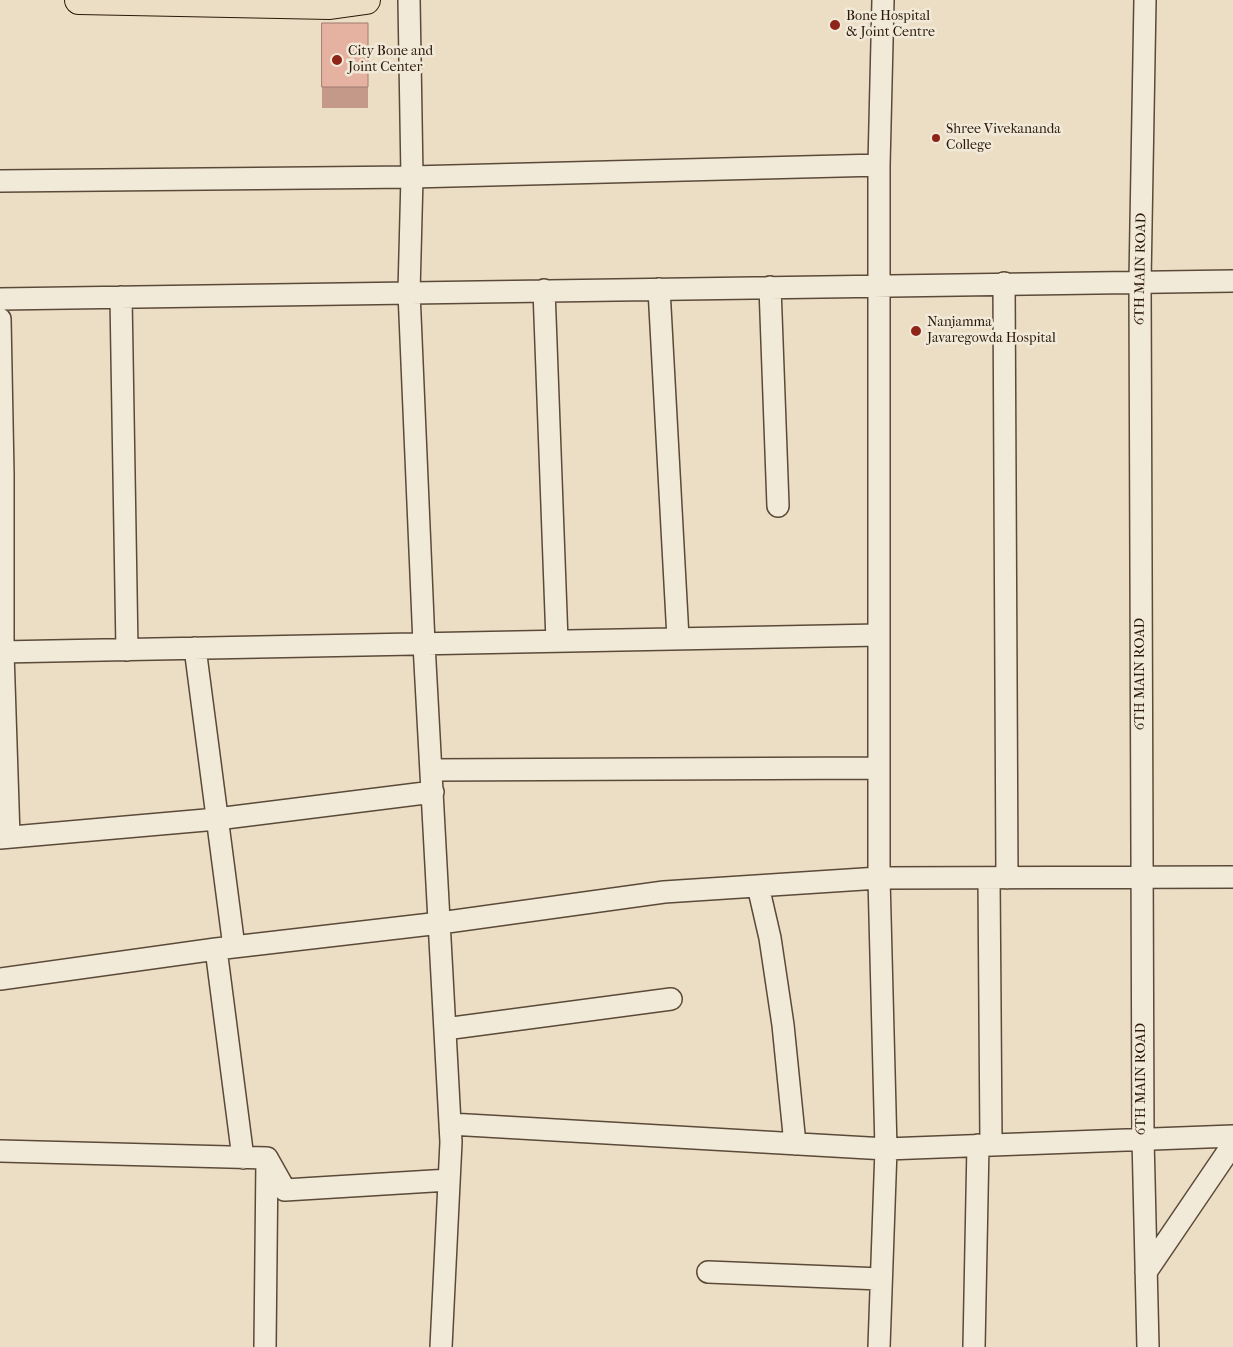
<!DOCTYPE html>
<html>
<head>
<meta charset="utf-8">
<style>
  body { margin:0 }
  canvas { display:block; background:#ebdec5 }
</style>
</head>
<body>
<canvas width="1233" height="1347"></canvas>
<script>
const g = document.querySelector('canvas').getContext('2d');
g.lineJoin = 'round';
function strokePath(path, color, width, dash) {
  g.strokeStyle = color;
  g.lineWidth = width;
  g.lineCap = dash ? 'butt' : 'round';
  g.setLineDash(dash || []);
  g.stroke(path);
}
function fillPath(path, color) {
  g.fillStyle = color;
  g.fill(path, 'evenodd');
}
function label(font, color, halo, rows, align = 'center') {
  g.font = font + ' "IM FELL French Canon",serif';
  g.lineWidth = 5;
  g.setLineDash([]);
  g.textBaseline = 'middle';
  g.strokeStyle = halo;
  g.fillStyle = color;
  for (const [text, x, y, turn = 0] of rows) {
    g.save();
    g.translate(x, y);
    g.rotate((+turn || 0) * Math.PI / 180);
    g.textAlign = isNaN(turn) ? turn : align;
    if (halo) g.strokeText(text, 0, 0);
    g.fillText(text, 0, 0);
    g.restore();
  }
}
const minor = new Path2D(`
  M409,0L412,177L409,292L424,644L451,1142L441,1347
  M1145,0L1140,281L1143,1138L1148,1347
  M0,181L412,177L879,165
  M1004,283L1007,878
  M770,287L778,506
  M659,289L678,638
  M544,290L557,641
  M121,297L127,650
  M0,299L1233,281
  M0,319L3,474V652L9,837
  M195,648L234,947
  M0,652L879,635
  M431,770L879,768
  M0,838L217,819L433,792
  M989,878L991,1144
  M758,886L770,938L783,1025L795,1144
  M216,949L243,1158
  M0,979L216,949L440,923L664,892L879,878L1233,877
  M445,1029L671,999
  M450,1124L886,1149L1233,1136
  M0,1151L267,1158L285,1190L449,1180
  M708,1272L881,1279
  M1146,1272L1233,1144
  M265,1347L267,1159
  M879,1347L886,1149L879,878V165L883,0
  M974,1347L978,1145`);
const primary = new Path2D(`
  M79,0L330,5L366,0`);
strokePath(minor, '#5b4a38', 24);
strokePath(primary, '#2b1809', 30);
strokePath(minor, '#f2ead9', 21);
strokePath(primary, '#ebdec5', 28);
fillPath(new Path2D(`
  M322,23H368V108H322Z`), '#c5998a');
const building = new Path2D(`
  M322,23H368V87H322Z`);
fillPath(building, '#e5b2a1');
strokePath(building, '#a07d71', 1);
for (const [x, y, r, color] of [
  [835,25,6,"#8f2418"],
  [337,60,6,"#8f2418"],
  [936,138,5,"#8f2418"],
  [916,331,6,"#8f2418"]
]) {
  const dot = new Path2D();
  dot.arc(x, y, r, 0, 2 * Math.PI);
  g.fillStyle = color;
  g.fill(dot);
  strokePath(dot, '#f2ead9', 2);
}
label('14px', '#2b1809', '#f2ead9', [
  ["Bone Hospital",846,17],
  ["& Joint Centre",846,33],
  ["City Bone and",348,52],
  ["Joint Center",348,68],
  ["Shree Vivekananda",946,130],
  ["College",946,146],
  ["Nanjamma",927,323],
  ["Javaregowda Hospital",927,339]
], 'left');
label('14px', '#2b1809', '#f2ead9', [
  ["6TH MAIN ROAD",1141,269,-89],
  ["6TH MAIN ROAD",1141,674,-90],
  ["6TH MAIN ROAD",1142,1079,-90]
]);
</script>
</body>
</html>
